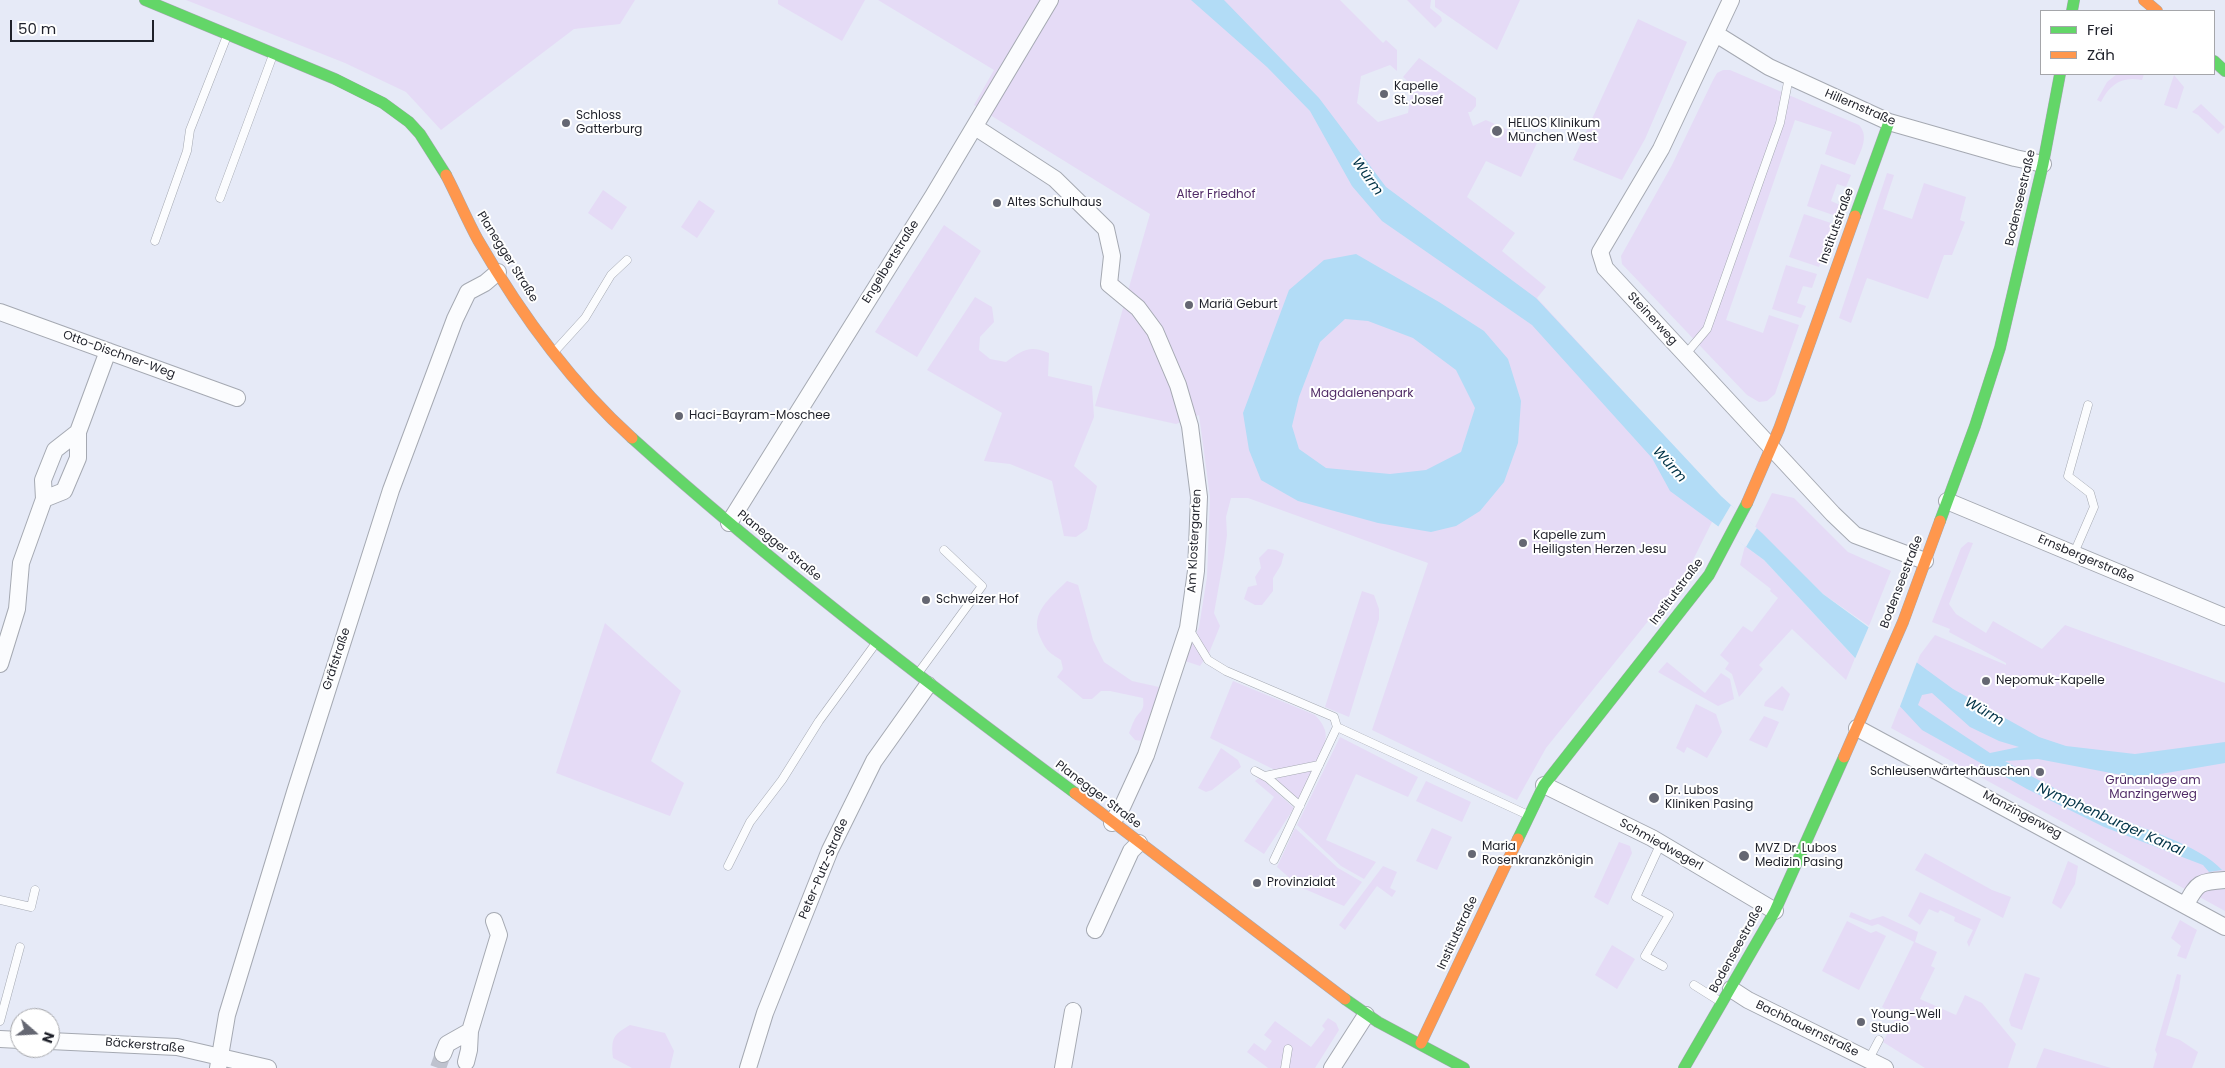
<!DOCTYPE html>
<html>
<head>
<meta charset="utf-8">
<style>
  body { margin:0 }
  #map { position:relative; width:2225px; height:1068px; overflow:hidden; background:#e6eaf7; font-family:Poppins,sans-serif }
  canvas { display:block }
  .legend { position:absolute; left:2040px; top:10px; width:175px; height:65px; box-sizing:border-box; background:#fff; border:1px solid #a5a6aa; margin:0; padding:6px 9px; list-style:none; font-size:15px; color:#1f212a }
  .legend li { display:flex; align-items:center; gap:10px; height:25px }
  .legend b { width:25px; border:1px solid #a5a6aa }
  .north { position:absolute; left:10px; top:1008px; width:50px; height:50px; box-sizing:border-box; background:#fff; border:1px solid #a5a6aa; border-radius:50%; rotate:109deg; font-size:14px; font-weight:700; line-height:20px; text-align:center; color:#1f212a }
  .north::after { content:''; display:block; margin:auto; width:18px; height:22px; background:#656772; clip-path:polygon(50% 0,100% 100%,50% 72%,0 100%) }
  .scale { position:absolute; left:10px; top:20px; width:144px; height:22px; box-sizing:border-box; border:2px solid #1f212a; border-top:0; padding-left:6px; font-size:15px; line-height:18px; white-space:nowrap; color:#1f212a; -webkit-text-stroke:4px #fff; paint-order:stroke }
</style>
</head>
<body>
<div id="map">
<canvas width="2225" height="1068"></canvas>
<ul class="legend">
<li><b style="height:6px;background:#63d668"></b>Frei</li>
<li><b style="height:6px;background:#ff974d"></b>Zäh</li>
</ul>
<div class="north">N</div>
<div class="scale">50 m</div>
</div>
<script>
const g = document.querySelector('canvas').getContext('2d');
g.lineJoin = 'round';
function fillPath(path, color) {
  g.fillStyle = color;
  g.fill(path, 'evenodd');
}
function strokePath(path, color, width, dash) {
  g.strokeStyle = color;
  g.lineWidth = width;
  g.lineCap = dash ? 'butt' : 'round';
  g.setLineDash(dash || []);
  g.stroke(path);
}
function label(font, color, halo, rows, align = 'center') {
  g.font = font + ' Poppins,sans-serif';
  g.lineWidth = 4;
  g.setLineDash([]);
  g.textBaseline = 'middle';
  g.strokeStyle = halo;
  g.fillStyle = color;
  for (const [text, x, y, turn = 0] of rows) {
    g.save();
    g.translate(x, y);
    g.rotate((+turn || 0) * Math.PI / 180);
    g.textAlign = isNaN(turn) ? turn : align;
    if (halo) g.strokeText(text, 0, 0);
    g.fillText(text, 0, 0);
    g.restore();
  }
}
fillPath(new Path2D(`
  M186,0H635L620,24L574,29L441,130L406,92L345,63Z
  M778,0H865L842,41L778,4Z
  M878,0H1340L1383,43L1386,40L1397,50V71L1390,65L1361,76L1357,103L1378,122L1408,113L1412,85L1403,77L1419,58L1476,98V106L1471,112H1468L1473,126L1486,120L1537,143L1521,177L1486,161L1467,197L1515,233L1502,251L1546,287L1537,298L1721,497L1712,522L1686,574L1546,748L1517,800L1372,730L1428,563L1248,498H1231L1226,517L1227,535L1224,557L1214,613L1220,626L1209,653L1200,666L1185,661L1199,627L1207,577L1210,497L1199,415L1176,424L1095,406L1150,214L974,105L994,70Z
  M1407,0H1431L1430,8L1441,17L1442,21L1435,28Z
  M1435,0H1520L1497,50L1435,7Z
  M1638,19L1687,42L1645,139L1622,180L1573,160Z
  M1723,70H1730L1859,125C1870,137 1860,152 1855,165L1825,154L1832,132L1795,120L1726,320L1763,333L1769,315L1799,325L1775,394L1767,401L1759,402L1747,395L1622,264L1621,256L1672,165L1713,80L1717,73Z
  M2117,74H2144L2142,80C2122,76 2110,84 2101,102L2097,100L2107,82Z
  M2174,75L2184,87L2177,109L2164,105Z
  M2201,104L2225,127L2218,134L2198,115L2192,112Z
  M1821,164L1851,175L1846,187L1837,184L1831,201L1840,205L1836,216L1807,206Z
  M1887,173L1894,175L1883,209L1912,219L1924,183L1966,197L1960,220L1965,222L1952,255H1944L1928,299L1867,278L1851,323L1839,318Z
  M603,190L627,207L612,230L588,213Z
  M699,200L715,211L697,238L681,227Z
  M1804,214L1834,224L1819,267L1789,257Z
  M944,225L981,251L917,357L875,332Z
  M1786,265L1817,274L1812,288L1803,286L1797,303L1806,306L1801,318L1772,309Z
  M975,297L992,307L994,322L980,337L979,350L990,359L1006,362C1023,350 1029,345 1049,353L1048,376L1092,386L1094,417L1074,466L1097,486L1087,529L1076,537L1064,536L1052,481L1010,464L984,461L1002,413L927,370Z
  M1772,493L1794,498L1848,552L1891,571L1869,626L1823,594L1755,527Z
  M1968,542L1973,543L1949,604L1956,614L1986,633L1993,621L2042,649L2065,625L2225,683V911L1891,728L1920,655L1935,635L2006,665V663L1949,632L1950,629L1932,622L1961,548Z
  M1745,546L1764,560L1855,658L1846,680L1792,629L1759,665L1763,669L1739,697L1732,674L1725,669L1729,663L1720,655L1743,626L1752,632L1778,598L1770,591L1771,589L1740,565Z
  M1268,549L1276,550L1284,554L1281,565L1273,578V591L1262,605H1255L1244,599L1248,587L1257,585L1255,577L1261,568L1259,558Z
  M1067,581L1078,585L1093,640L1104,662L1132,681L1159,687L1161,698L1143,741L1135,740L1129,733C1131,729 1132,724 1134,721C1139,710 1145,713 1143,698L1110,691H1101L1092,699H1083L1057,677L1063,669L1061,660C1048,652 1046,650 1040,637C1029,613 1051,597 1067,581Z
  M1362,591L1374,595L1379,609V619L1349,717L1325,707Z
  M605,623L681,691L651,761L684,783L670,816L556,773Z
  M1667,662L1705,693L1721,673L1730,679L1734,699L1718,706L1658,672Z
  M1233,681L1315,715C1332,733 1326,742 1317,762L1277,771L1210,738Z
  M1782,686L1790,694L1783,711L1764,706L1765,702Z
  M1696,704L1716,714L1722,732L1707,758L1687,747L1684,753L1676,748Z
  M1764,716L1779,722L1767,748L1749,740Z
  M1340,737L1418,777L1408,797L1356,774L1326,840L1376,862L1364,879L1341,866L1297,825Z
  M1221,748L1238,760L1241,767L1212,790L1206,792L1198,788Z
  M1315,768L1300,800L1278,783L1277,779L1281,775Z
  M1260,777L1294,808L1264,854L1244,841L1274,797L1255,781Z
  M1426,781L1471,802L1462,822L1416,801Z
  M1295,828L1338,868L1362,882L1344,906L1300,887L1277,867Z
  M1432,828L1452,837L1437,870L1416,861Z
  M1619,842L1630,846L1632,853L1608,905L1594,897Z
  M1925,853L1992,890L2011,897L2003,918L1915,870Z
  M2068,861L2078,866L2075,884L2061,909L2052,903Z
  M1383,866L1397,872L1390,888L1396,891L1392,897L1377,886L1345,930L1339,925Z
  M1920,892L1981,919L1969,947L1967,942L1973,930L1954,921L1955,917L1940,910L1938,913L1929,909L1920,925L1908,916Z
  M1851,912L1870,920L1883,916L1918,932L1915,942L1937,952L1931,966L1935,968L1920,999L1956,1015L1965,995L1982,1003L2016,1044L2008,1068H1925L1883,1042L1897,1015L1882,1007L1914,942L1878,924L1872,926L1849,917Z
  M2180,920L2197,930L2186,959L2177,956L2181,946L2171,938Z
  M1847,921L1871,933L1876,931L1886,936L1859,990L1822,971Z
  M1612,945L1635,959L1617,989L1595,975Z
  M2025,973L2040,978L2022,1030L2011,1026L2009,1020Z
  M2177,974L2181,975L2179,989L2166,1035L2180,1040L2198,1052L2192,1068H2153L2157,1054L2155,1050Z
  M1328,1018L1336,1023L1339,1030L1315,1068H1268L1247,1052L1254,1043L1265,1051L1272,1041L1264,1035L1275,1021L1311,1047L1325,1029L1322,1026Z
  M630,1025L665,1033L674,1051L670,1068H632L613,1058C611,1038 613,1035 630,1025Z
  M2044,1048L2111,1068H2036Z`), '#e5dbf6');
fillPath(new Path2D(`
  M1191,0H1224L1319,98L1386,187L1536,298L1721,496L1762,533L1823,594L1953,689L2039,737L2066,746L2135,754L2225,742V763L2137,778L2038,759L2005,761C2038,781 2073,798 2109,814C2140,828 2200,845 2222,870L2209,872L2203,865L2104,827L2027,789L1922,730L1764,560L1670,491L1652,458L1532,325L1382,221L1352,186L1310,111L1267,67ZM1932,693L1970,727L1999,741L2019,747L1990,753L1918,705L1922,695Z
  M1356,254L1439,302L1484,331L1508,359L1521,401L1518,443L1504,482L1480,511L1456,526L1431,532L1378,523L1298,501L1261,480L1249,450L1243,413L1289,290L1324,260ZM1345,319L1368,321L1413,338L1456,370L1475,408L1461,452L1426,470L1390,474L1326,468L1299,449L1292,426L1299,397L1320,342Z`), '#b2dcf6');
fillPath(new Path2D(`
  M1731,505L1757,528L1746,547L1718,527Z
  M1870,624L1918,659L1899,709L1854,661Z`), '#e6eaf7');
strokePath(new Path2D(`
  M438,1068L443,1054`), '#bec2ce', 16, [16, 8]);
const lane = new Path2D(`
  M220,198L273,55
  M155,241L187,151L190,130L227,36
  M555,351L585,318L611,275L627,260
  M1685,355L1707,329L1780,123L1789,77
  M2074,553L2094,507L2090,493L2068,476L2088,405
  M1189,629L1208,660L1226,671L1334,717L1337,727L1274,860
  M919,672L982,586L944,550
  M1337,727L1528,815
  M1255,771L1268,778L1300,806
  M1265,776L1319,765
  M1661,843L1636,897L1669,915L1645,956L1663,966
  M728,866L750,822L782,780L819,721L876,643
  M0,900L31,907L35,890
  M1694,985L1721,1002
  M0,1021L20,947
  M1869,1059L1879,1040
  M1285,1068L1288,1049`);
const street = new Path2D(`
  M1731,0L1661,149L1600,252L1605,268L1833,514L1855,535L1925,561
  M1716,34L1769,67L1889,122L2015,158L2043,164
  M975,127L1055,179L1106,229L1112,256L1109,284L1138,308L1155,331L1178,385L1190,426L1199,497L1196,571L1188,628L1146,755L1123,805L1112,823
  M0,312L237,398
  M44,499L64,491L78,458V432L108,351
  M1947,501L2225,617
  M729,523L933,196L1050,0
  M0,664L17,609L21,563L44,499L43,480L55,450L78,432
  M1857,728L2225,927
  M1544,785L1652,838L1775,911
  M2186,904C2198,882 2199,882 2225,880
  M1095,930L1131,851L1139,843
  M1731,989L1748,1000L1885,1068
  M470,1031L499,935L494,921
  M0,1039L20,1040
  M50,1041L177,1047L268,1068
  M443,1054L447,1044L470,1031L469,1050L466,1062
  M218,1068L227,1015L295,792L391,490L455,319L468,292L485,283L498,272
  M748,1068L765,1013L830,850L874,761L928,685
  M1063,1068L1073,1011
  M1332,1068L1366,1015`);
const fast = new Path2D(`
  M145,0L335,79L383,103L409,122L420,134L446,175
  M2072,11L2074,0
  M2214,61L2225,71
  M1855,216L1889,122
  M632,438C773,565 923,680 1075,793
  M1940,521L1975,426L2000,348L2043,164L2060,74
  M1518,839L1544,785L1709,575L1747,503
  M1345,999L1378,1022L1464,1068
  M1684,1068L1775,911L1844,757`);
const slow = new Path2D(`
  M2144,0L2157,11
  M446,175C457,196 466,218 478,240C520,313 570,382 632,438
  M1747,503L1779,429L1855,216
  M1844,757L1903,622L1940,521
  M1075,793L1345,999
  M1421,1043L1518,839`);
strokePath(lane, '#a5a9b2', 9);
strokePath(street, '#a5a9b2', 18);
strokePath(fast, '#a5a9b2', 12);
strokePath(slow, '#a5a9b2', 12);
strokePath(lane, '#fbfcfe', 8);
strokePath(street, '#fbfcfe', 16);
strokePath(fast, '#63d668', 11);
strokePath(slow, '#ff974d', 11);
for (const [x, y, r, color] of [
  [1384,94,5,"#656772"],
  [566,123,5,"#656772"],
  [1497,131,6,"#656772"],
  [997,203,5,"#656772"],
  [1189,305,5,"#656772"],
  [679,416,5,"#656772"],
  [1523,543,5,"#656772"],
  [926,600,5,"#656772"],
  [1986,681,5,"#656772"],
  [2040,772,5,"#656772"],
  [1654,798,6,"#656772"],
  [1472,854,5,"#656772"],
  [1744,856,6,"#656772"],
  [1257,883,5,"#656772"],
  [1861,1022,5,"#656772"]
]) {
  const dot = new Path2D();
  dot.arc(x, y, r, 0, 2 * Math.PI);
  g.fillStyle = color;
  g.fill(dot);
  strokePath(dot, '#fff', 2);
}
label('12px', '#1f212a', '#fff', [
  ["Kapelle",1394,87],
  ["St. Josef",1394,101],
  ["Schloss",576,116],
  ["Gatterburg",576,130],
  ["HELIOS Klinikum",1508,124],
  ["München West",1508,138],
  ["Altes Schulhaus",1007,203],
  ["Mariä Geburt",1199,305],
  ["Haci-Bayram-Moschee",689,416],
  ["Kapelle zum",1533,536],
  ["Heiligsten Herzen Jesu",1533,550],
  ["Schweizer Hof",936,600],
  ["Nepomuk-Kapelle",1996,681],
  ["Schleusenwärterhäuschen",2030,772,"right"],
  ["Dr. Lubos",1665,791],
  ["Kliniken Pasing",1665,805],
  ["Maria",1482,847],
  ["Rosenkranzkönigin",1482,861],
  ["MVZ Dr. Lubos",1755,849],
  ["Medizin Pasing",1755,863],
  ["Provinzialat",1267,883],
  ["Young-Well",1871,1015],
  ["Studio",1871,1029]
], 'left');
label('12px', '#1f212a', '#fff', [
  ["Hillernstraße",1860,108,23],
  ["Bodenseestraße",2021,198,-77],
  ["Institutstraße",1837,226,-70],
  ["Planegger Straße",507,257,58],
  ["Engelbertstraße",891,262,-58],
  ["Steinerweg",1652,319,47],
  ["Otto-Dischner-Weg",119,355,20],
  ["Am Klostergarten",1195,541,-87],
  ["Planegger Straße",779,546,39],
  ["Ernsbergerstraße",2086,559,23],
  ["Bodenseestraße",1902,582,-69],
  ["Institutstraße",1677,592,-53],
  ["Gräfstraße",337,659,-72],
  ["Planegger Straße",1098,795,37],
  ["Manzingerweg",2022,815,28],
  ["Schmiedwegerl",1661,845,29],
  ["Peter-Putz-Straße",824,869,-67],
  ["Institutstraße",1458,933,-65],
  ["Bodenseestraße",1737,949,-61],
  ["Bachbauernstraße",1807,1029,26],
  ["Bäckerstraße",145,1046,5]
]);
label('12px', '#512c67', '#fff', [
  ["Alter Friedhof",1216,195],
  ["Magdalenenpark",1362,394],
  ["Grünanlage am",2153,781],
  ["Manzingerweg",2153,795]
]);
label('italic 14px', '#003347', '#fff', [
  ["Würm",1367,177,54],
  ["Würm",1669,465,48],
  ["Würm",1984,712,30],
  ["Nymphenburger Kanal",2110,820,24]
]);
</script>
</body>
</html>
